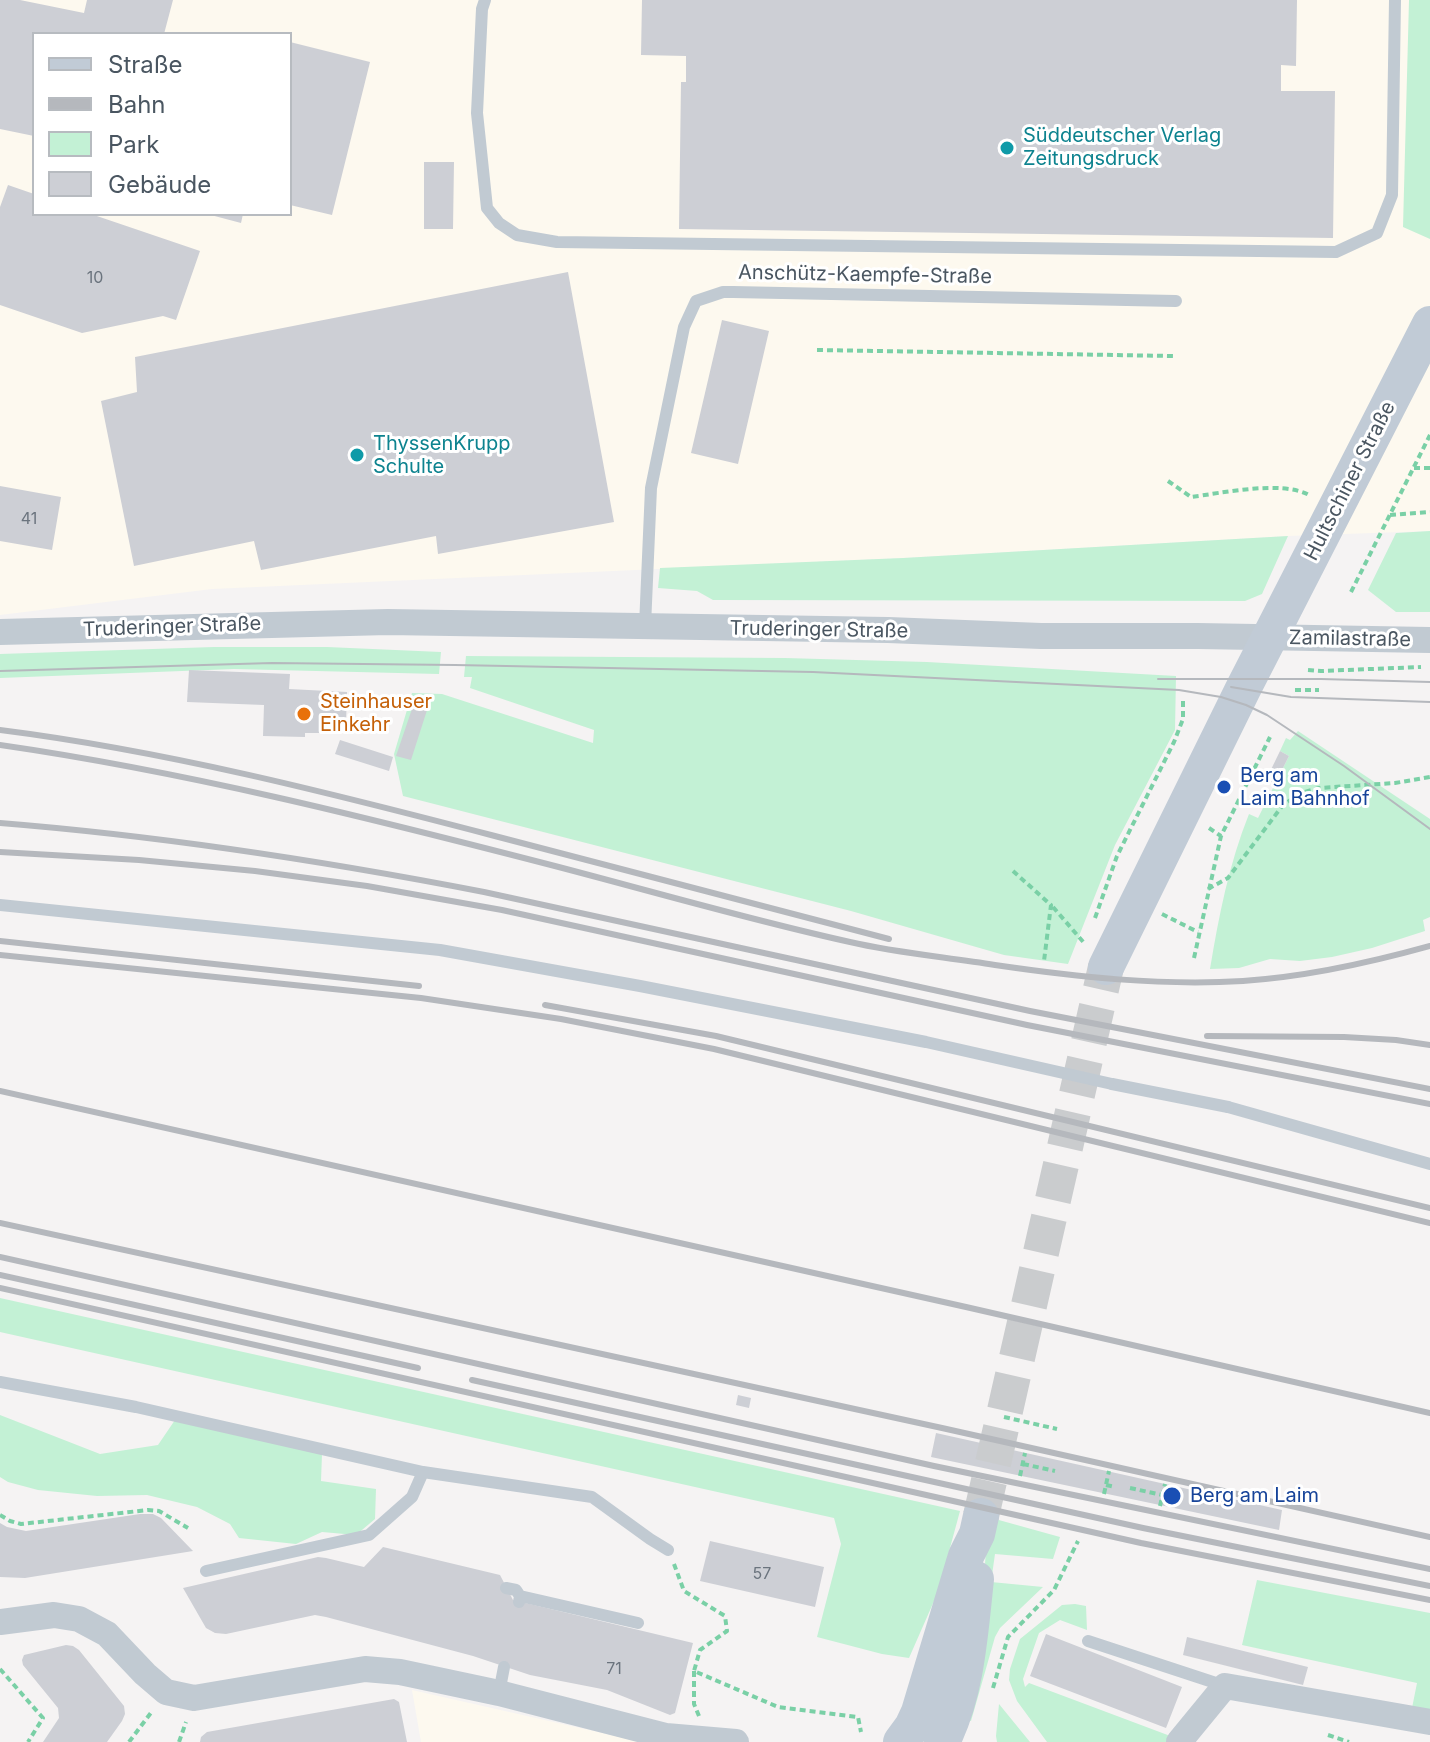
<!DOCTYPE html>
<html>
<head>
<meta charset="utf-8">
<style>
  body { margin:0 }
  #map { position:relative; width:1430px; height:1742px; overflow:hidden; background:#f5f3f3; font-family:Inter,sans-serif }
  canvas { display:block }
  .legend { position:absolute; left:32px; top:32px; width:260px; height:184px; box-sizing:border-box; background:#fff; border:2px solid #b7bbc0; margin:0; padding:10px 14px; list-style:none; font-size:24px; color:#4a5661 }
  .legend li { display:flex; align-items:center; gap:16px; height:40px }
  .legend b { width:40px; border:2px solid #b7bbc0 }
</style>
</head>
<body>
<div id="map">
<canvas width="1430" height="1742"></canvas>
<ul class="legend">
<li><b style="height:10px;background:#c1cbd6"></b>Straße</li>
<li><b style="height:10px;background:#b5b8bd"></b>Bahn</li>
<li><b style="height:22px;background:#c3f1d5"></b>Park</li>
<li><b style="height:22px;background:#cdcfd5"></b>Gebäude</li>
</ul>
</div>
<script>
const g = document.querySelector('canvas').getContext('2d');
g.lineJoin = 'round';
function fillPath(path, color) {
  g.fillStyle = color;
  g.fill(path, 'evenodd');
}
function strokePath(path, color, width, dash) {
  g.strokeStyle = color;
  g.lineWidth = width;
  g.lineCap = dash ? 'butt' : 'round';
  g.setLineDash(dash || []);
  g.stroke(path);
}
function label(font, color, halo, rows, align = 'center') {
  g.font = font + ' Inter,sans-serif';
  g.lineWidth = 6;
  g.setLineDash([]);
  g.textBaseline = 'middle';
  g.strokeStyle = halo;
  g.fillStyle = color;
  for (const [text, x, y, turn = 0] of rows) {
    g.save();
    g.translate(x, y);
    g.rotate((+turn || 0) * Math.PI / 180);
    g.textAlign = isNaN(turn) ? turn : align;
    if (halo) g.strokeText(text, 0, 0);
    g.fillText(text, 0, 0);
    g.restore();
  }
}
fillPath(new Path2D(`
  M0,0H1430V531L1288,536L903,558L212,589L0,615ZM34,34H290V214H34Z
  M412,1690L642,1742H421Z`), '#fdf9ef');
fillPath(new Path2D(`
  M1409,0H1430V239L1403,227Z
  M1430,531V612H1396L1368,590L1396,533Z
  M1288,536L1262,594L1245,601L713,600L697,591L658,588L660,568L903,558Z
  M214,647H327L441,652L439,674L234,669L0,678V654Z
  M466,656L785,658L927,662L1176,676L1175,730L1115,845L1068,964L1004,955L851,911L403,796L394,754L412,693L442,694L593,743L594,730L470,688L472,677H464Z
  M1298,731L1430,819V917L1423,920L1425,931L1372,948L1332,957L1300,961L1270,959L1239,968L1210,969C1219,915 1229,864 1249,814L1258,818L1289,756L1280,751L1286,738L1290,740Z
  M0,1298L960,1511L938,1592L909,1658L882,1654L817,1637L841,1544L834,1518L0,1332Z
  M0,1415L100,1454L158,1445L175,1420L322,1454L321,1481L376,1489L375,1519L356,1535L322,1532L296,1544L239,1538L230,1524L197,1507L147,1495L97,1496L38,1490L8,1482L0,1477Z
  M988,1517L1060,1537L1053,1559L995,1554L991,1582L1043,1587L1000,1628L995,1637L971,1721L963,1720L982,1611Z
  M1257,1580L1430,1613V1712L1412,1708L1417,1683L1242,1645Z
  M1075,1604L1086,1606L1087,1630L1060,1620L1039,1633L1023,1679L1025,1687L1029,1683L1173,1737L1170,1742H1047L1017,1701L1009,1680L1010,1669L1020,1639L1062,1605Z
  M999,1704L1030,1742H997L996,1736Z`), '#c3f1d5');
fillPath(new Path2D(`
  M0,0H20L84,13L87,0H173L164,34H34V136L0,129Z
  M642,0H1297L1296,66L1281,65V91H1335L1333,238L679,229L681,82H686V56L641,55Z
  M290,42L370,62L332,215L290,205Z
  M424,162H454L453,229H424Z
  M8,185L34,194V214H91L200,251L176,320L163,316L82,333L0,305V207Z
  M207,214H243L241,223Z
  M568,272L614,522L438,554L436,536L261,570L254,541L134,566L101,401L137,392L135,357Z
  M722,320L769,331L738,464L691,453Z
  M0,486L61,497L52,550L0,541Z
  M189,670L290,674L289,689L347,692L346,723L320,722L319,733H305V737L263,736L264,705L187,702Z
  M415,700L429,704L411,760L396,756Z
  M340,740L393,757L389,771L335,754Z
  M1280,751L1289,756L1274,786L1265,782Z
  M738,1395L751,1398L749,1408L736,1405Z
  M936,1433L1282,1510L1279,1530L931,1457Z
  M140,1514H153L161,1518L193,1551L25,1578L0,1577V1523L7,1527L26,1531Z
  M710,1541L824,1567L815,1607L700,1581Z
  M383,1547L500,1575L513,1600L693,1643L675,1713L670,1715L607,1690L530,1675L473,1656L326,1617L315,1615L226,1634L215,1633L206,1628L183,1588L318,1557L326,1558L364,1567Z
  M1046,1634L1182,1687L1166,1728L1030,1676Z
  M1187,1637L1308,1667L1303,1685L1183,1655Z
  M66,1645L73,1646L79,1650L124,1706L125,1714L122,1721L107,1742H43L59,1718L58,1708L23,1665L22,1660L24,1655Z
  M394,1699L399,1702L407,1742H200L201,1737L207,1732Z`), '#cdcfd5');
strokePath(new Path2D(`
  M981,1516L1106,967`), '#caccce', 36, [36, 18]);
strokePath(new Path2D(`
  M817,350L1174,356
  M1414,468H1430
  M1168,481L1191,497C1222,493 1282,480 1309,495
  M1390,515L1430,512
  M1351,592L1430,435
  M1308,670L1321,671L1421,667
  M1295,690H1319
  M1209,828L1221,836
  M1013,871L1051,905L1044,961
  M1208,889L1228,878L1283,805L1301,793L1319,788L1395,783L1430,777
  M1053,907L1085,944
  M1162,914L1198,932
  M1095,918L1117,856L1174,742L1183,719V699
  M1194,958L1221,836L1270,737
  M1004,1417L1057,1429
  M1023,1464L1055,1471
  M1020,1476L1025,1453
  M1106,1485L1115,1487
  M1130,1488L1162,1495
  M1104,1494L1109,1471
  M1160,1506L1165,1484
  M0,1515L10,1521L21,1524L148,1510L159,1511L188,1528
  M674,1564L684,1591L725,1616L727,1631L700,1650L694,1671L778,1707L858,1717L861,1732
  M0,1669L43,1718L28,1742
  M694,1671V1704L699,1716
  M993,1688L1008,1637L1054,1590L1078,1541
  M1328,1735L1349,1742
  M129,1742L153,1710
  M179,1742L186,1722`), '#7ad0a6', 4, [6, 4]);
strokePath(new Path2D(`
  M485,0L482,9L477,113L487,208L499,223L517,235L557,242L1336,252L1377,233L1392,195L1395,0
  M645,626L651,488L684,327L696,301L723,292H733L1176,301
  M0,905L440,950L640,986L926,1042L1112,1084
  M1228,1107L1430,1164
  M0,1382L136,1407L423,1472L592,1497L650,1539L668,1550
  M206,1571L369,1535L412,1497L423,1472
  M506,1588L516,1590L520,1596L519,1602
  M520,1596L638,1623
  M1088,1641L1225,1686
  M499,1693L504,1667`), '#c1cad2', 12);
strokePath(new Path2D(`
  M0,632L388,622L888,630L1041,636H1198L1430,640
  M0,1622L54,1615L79,1619L107,1634L145,1674L166,1692L194,1698L365,1669L400,1672L499,1693L666,1736L736,1742
  M1179,1742L1225,1686L1430,1722`), '#c1cad2', 26);
strokePath(new Path2D(`
  M1106,967L1243,689L1430,324
  M901,1742L912,1727L919,1712L966,1556L977,1534L981,1516
  M942,1742C967,1692 970,1634 976,1579`), '#c1cbd6', 36);
strokePath(new Path2D(`
  M0,671L272,663L455,665L813,672L1179,690L1221,697L1246,705L1267,715L1344,766L1430,829
  M1158,679H1321L1430,682
  M1231,687L1291,697L1430,702`), '#b5b8bd', 2);
strokePath(new Path2D(`
  M0,730C166,751 330,793 491,835C624,870 757,904 889,939
  M0,745C187,772 369,818 551,865C651,891 750,920 850,942C897,953 946,957 995,965C1077,977 1160,986 1243,981C1307,977 1369,963 1430,946
  M0,823C162,836 324,861 484,892L1030,1011L1430,1089
  M0,852L139,860L255,871L367,886L502,910L1027,1025L1430,1104
  M0,941L419,986
  M0,955L421,998L561,1019L714,1049L1430,1223
  M545,1005L716,1036L1430,1208
  M1207,1036L1344,1037L1396,1040L1430,1045
  M0,1091L966,1307L1430,1413
  M0,1223L942,1428L1430,1537
  M0,1257L934,1466L1430,1569
  M0,1275L418,1368
  M0,1288L1141,1543L1430,1600
  M472,1380L1143,1528L1430,1586`), '#b5b8bd', 6);
strokePath(new Path2D(`
  M1112,1084L1228,1107`), '#c1cad2', 12);
for (const [x, y, r, color] of [
  [1007,148,8,"#0f9aa8"],
  [357,455,8,"#0f9aa8"],
  [304,714,8,"#e8710a"],
  [1224,787,8,"#1a4fb4"],
  [1172,1496,10,"#1a4fb4"]
]) {
  const dot = new Path2D();
  dot.arc(x, y, r, 0, 2 * Math.PI);
  g.fillStyle = color;
  g.fill(dot);
  strokePath(dot, '#fff', 3);
}
label('16px', '#6b747e', null, [
  ["10",95,278],
  ["41",29,519],
  ["57",762,1574],
  ["71",614,1669]
]);
label('20px', '#0d838f', '#fff', [
  ["Süddeutscher Verlag",1023,136],
  ["Zeitungsdruck",1023,159],
  ["ThyssenKrupp",373,444],
  ["Schulte",373,467]
], 'left');
label('20px', '#4a5661', '#fff', [
  ["Anschütz-Kaempfe-Straße",865,275,1],
  ["Hultschiner Straße",1350,481,-63],
  ["Truderinger Straße",172,627,-2],
  ["Truderinger Straße",819,630,1],
  ["Zamilastraße",1350,639,1]
]);
label('20px', '#c56008', '#fff', [
  ["Steinhauser",320,702],
  ["Einkehr",320,725]
], 'left');
label('20px', '#164399', '#fff', [
  ["Berg am",1240,776],
  ["Laim Bahnhof",1240,799],
  ["Berg am Laim",1190,1496]
], 'left');
</script>
</body>
</html>
